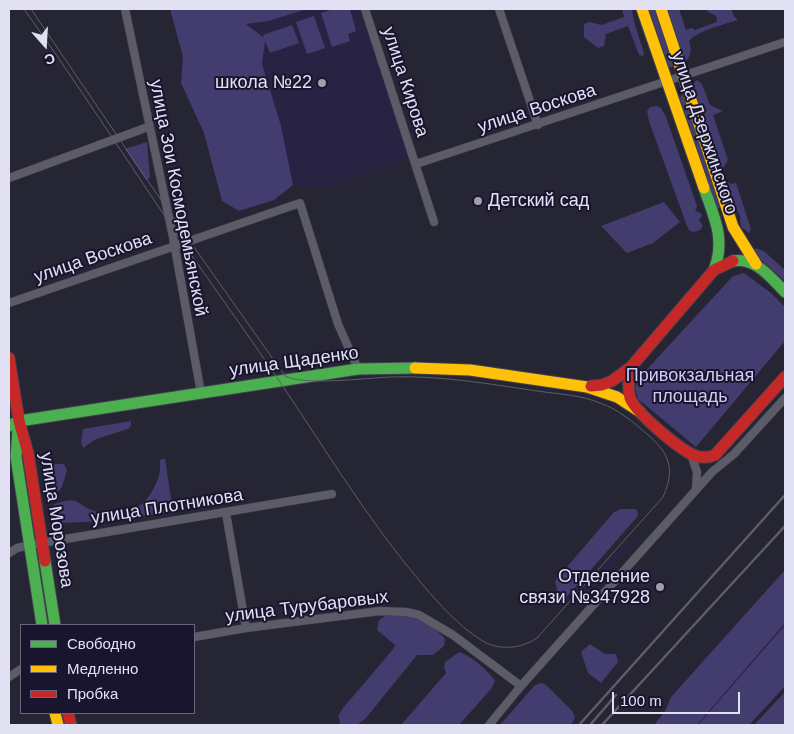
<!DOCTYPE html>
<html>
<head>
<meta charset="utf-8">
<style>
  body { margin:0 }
  #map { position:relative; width:794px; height:734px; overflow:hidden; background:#262533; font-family:Helvetica,sans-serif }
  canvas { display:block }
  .frame { position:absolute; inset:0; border:10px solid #e2e1f3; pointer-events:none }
  .legend { position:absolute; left:20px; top:624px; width:175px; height:90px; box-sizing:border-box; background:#19152f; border:1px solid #69677d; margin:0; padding:6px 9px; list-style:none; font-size:15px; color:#e2e1f3 }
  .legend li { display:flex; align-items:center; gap:10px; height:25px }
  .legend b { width:25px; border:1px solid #69677d }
  .north { position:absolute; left:20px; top:20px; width:50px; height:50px; -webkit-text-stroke:4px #19152f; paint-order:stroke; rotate:161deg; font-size:14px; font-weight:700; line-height:20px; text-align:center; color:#e2e1f3 }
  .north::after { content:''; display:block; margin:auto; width:18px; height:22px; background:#e2e1f3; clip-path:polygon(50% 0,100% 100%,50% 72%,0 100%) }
  .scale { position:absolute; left:612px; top:692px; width:128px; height:22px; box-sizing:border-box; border:2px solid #e2e1f3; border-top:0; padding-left:6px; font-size:15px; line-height:18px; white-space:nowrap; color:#e2e1f3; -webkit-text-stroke:4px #19152f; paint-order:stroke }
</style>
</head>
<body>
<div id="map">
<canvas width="794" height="734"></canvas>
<div class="frame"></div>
<ul class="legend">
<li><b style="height:6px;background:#4caf50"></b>Свободно</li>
<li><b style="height:6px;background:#ffc107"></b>Медленно</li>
<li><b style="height:6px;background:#c62828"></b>Пробка</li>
</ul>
<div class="north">С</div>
<div class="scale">100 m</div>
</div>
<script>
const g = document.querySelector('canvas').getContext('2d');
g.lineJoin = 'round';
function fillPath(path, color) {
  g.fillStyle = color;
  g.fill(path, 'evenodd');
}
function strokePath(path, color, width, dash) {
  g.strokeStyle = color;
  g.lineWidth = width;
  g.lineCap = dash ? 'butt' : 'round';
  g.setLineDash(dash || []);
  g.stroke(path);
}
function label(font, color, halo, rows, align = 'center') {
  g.font = font + ' Helvetica,sans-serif';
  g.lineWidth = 4;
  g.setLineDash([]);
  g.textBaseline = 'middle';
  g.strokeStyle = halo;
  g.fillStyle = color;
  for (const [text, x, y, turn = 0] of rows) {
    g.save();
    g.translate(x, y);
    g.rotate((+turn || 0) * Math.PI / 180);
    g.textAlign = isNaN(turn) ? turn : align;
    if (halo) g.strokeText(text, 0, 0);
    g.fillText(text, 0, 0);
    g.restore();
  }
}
fillPath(new Path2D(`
  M230,9H364L413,157L324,188L293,185Z
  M625,543L629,546L574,608L570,605Z`), '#282342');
fillPath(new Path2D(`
  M170,9H307L268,21L246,24L264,38L263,35L292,25L299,43L270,53L265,41L262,64L281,126L293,185L274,200L239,211L222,201L204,133L181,83L183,57Z
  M334,9H350L356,31L348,34L350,41L332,47L321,13Z
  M622,9H632L634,22L644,53L643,56L639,55L628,26L606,34L604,46L598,48L584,37V24L590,22L601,25L624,17Z
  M649,9H656L674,64L672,67H668Z
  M666,9H679L686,30L692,28L695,30L717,22L716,16L708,12L707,9H731L734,16L738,20C725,24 697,31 689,41C692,49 691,57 685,62L683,61Z
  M314,16L325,48L307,54L296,22Z
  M697,80L702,84L710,105L723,111L713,115L728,160L723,168L720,169L716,161L703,126L705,115L700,112C696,102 687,87 697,80Z
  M681,95L685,97L722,207L717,209L680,99Z
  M657,106L661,108L666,117L697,206L695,211L701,213L702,216L699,220L703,226L700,230L694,232L690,231L687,226L649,121L647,111L650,107Z
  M147,142L150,178L146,180L125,149Z
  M725,181L728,182L731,184L736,183L751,229L749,233L741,227L740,216L736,208L729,206L722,184Z
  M664,202L680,222L653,243L627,253L601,226Z
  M756,248L765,252L785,270V281L760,259L755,250Z
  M744,273L771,293L785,307V341L696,447L638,399L635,388L639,378L733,276Z
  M131,421V426L128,429L96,439L83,448L81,442L83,429Z
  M165,458L172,505L170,512L106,521L61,523L55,521L53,505C60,502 68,499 76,501C80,503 84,507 89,509C110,518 135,515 149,496C157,484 161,474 160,460Z
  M55,464H64L67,470L62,487L59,491L49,492C48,480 44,472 55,464Z
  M621,509H635L637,510L638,516L565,599L562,601H557L555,598L557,589L555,582L558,576L566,568L614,512Z
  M785,570V623L697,725H654L665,711L671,697Z
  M401,614C419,618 433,625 445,639L444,646L433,655H417L366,718L357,725H339L340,721L338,716L343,708L394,648L395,645L377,630L379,620L385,616Z
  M785,625V686L749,725H698Z
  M590,644L605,654H616L618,662L601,683L588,673L581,652Z
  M459,652C470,655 489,671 495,681L491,689L459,725H401L446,673L444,667L445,662Z
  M542,683L546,685L573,712L575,718L571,725H500L535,685Z
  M785,692V725H754Z`), '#433c6f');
const street = new Path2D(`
  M125,9L173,237L201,393
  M365,9L434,222
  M499,9L538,125
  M416,164L785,42
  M9,178L148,127
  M9,303L300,203L338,324L358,369
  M691,454L697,472L696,490
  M226,513L246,628
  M9,553L17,548L30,545L332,494
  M194,637L246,628L380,611L406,612L419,615L453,635L521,686
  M9,677L21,669
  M489,725L521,686L712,472L734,454L785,398`);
const fast = new Path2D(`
  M704,188C714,217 726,239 714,270
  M733,261C756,257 771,278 785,292
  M9,426L19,421L358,369L415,368
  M18,428L16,457L42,625
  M45,561L55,625`);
const slow = new Path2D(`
  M642,9L704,188
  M661,9L733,227L756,264
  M415,368L470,370L587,387L617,397L640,412
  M55,713L58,725`);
const jam = new Path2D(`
  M9,358L19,421L28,453L45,561
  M631,367C629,377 627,388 630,398C636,413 681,451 696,456C703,458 709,458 715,455L785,377
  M591,386L602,385L612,381L631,367L714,270L733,261
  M68,713L71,725`);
strokePath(street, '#41404d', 9);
strokePath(fast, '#41404d', 13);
strokePath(slow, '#41404d', 13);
strokePath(jam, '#41404d', 13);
strokePath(street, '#5c5b68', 8);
strokePath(fast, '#4caf50', 11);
strokePath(slow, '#ffc107', 11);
strokePath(jam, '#c62828', 11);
strokePath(new Path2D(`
  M24,9C79,86 130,165 183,243C215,289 248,335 280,382C326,450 369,522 423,585C440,605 459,626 481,640C498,651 521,649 537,638L663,497C676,468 669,453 647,434C633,422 618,409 600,403C581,395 558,394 537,391C490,384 438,375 390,377C366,378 305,386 285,376L165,206L31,9`), '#5e5d6a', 1);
strokePath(new Path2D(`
  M579,725L785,495
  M590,725L616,695
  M602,725L785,526`), '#5e5d6a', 2.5);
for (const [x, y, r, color] of [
  [322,83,5,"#a09fb0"],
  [478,201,5,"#a09fb0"],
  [660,587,5,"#a09fb0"]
]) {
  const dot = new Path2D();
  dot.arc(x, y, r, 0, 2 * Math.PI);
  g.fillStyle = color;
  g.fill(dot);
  strokePath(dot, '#19152f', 2);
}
label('18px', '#e2e1f3', '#19152f', [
  ["улица Кирова",405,82,72],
  ["улица Воскова",537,109,-18],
  ["улица Дзержинского",704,133,71],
  ["улица Зои Космодемьянской",178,198,79],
  ["улица Воскова",93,258,-19],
  ["улица Щаденко",294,362,-8],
  ["улица Плотникова",167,507,-9],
  ["улица Морозова",56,520,81],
  ["улица Турубаровых",307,607,-7]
]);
label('18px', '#e2e1f3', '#19152f', [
  ["школа №22",312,83],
  ["Детский сад",488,201,"left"],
  ["Отделение",650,577],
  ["связи №347928",650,598]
], 'right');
label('18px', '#cecbf6', '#19152f', [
  ["Привокзальная",690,376],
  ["площадь",690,397]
]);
</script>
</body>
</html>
